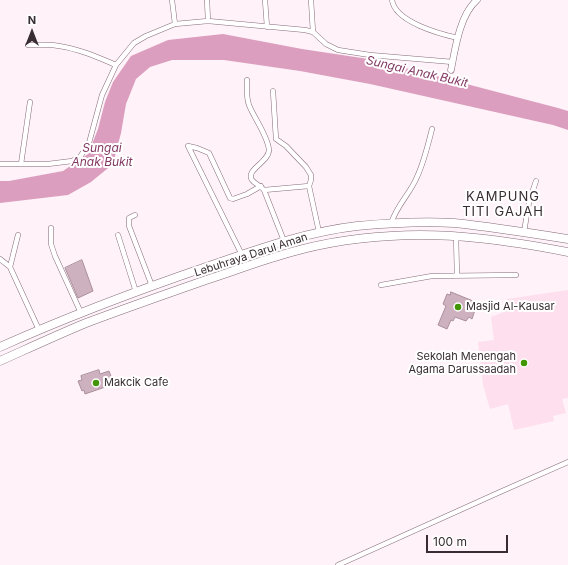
<!DOCTYPE html>
<html>
<head>
<meta charset="utf-8">
<style>
  body { margin:0 }
  #map { position:relative; width:568px; height:565px; overflow:hidden; background:#fff2f8; font-family:Inter,sans-serif }
  canvas { display:block }
  .north { position:absolute; left:12px; top:12px; width:40px; height:40px; -webkit-text-stroke:3px #fff; paint-order:stroke; rotate:0deg; font-size:11px; font-weight:700; line-height:16px; text-align:center; color:#382d32 }
  .north::after { content:''; display:block; margin:auto; width:14px; height:18px; background:#382d32; clip-path:polygon(50% 0,100% 100%,50% 72%,0 100%) }
  .scale { position:absolute; left:426px; top:535px; width:82px; height:18px; box-sizing:border-box; border:2px solid #382d32; border-top:0; padding-left:5px; font-size:12px; line-height:14px; white-space:nowrap; color:#382d32; -webkit-text-stroke:3px #fff; paint-order:stroke }
</style>
</head>
<body>
<div id="map">
<canvas width="568" height="565"></canvas>
<div class="north">N</div>
<div class="scale">100 m</div>
</div>
<script>
const g = document.querySelector('canvas').getContext('2d');
g.lineJoin = 'round';
function fillPath(path, color) {
  g.fillStyle = color;
  g.fill(path, 'evenodd');
}
function strokePath(path, color, width, dash) {
  g.strokeStyle = color;
  g.lineWidth = width;
  g.lineCap = dash ? 'butt' : 'round';
  g.setLineDash(dash || []);
  g.stroke(path);
}
function label(font, color, halo, rows, align = 'center') {
  g.font = font + ' Inter,sans-serif';
  g.lineWidth = 4;
  g.setLineDash([]);
  g.textBaseline = 'middle';
  g.strokeStyle = halo;
  g.fillStyle = color;
  for (const [text, x, y, turn = 0] of rows) {
    g.save();
    g.translate(x, y);
    g.rotate((+turn || 0) * Math.PI / 180);
    g.textAlign = isNaN(turn) ? turn : align;
    if (halo) g.strokeText(text, 0, 0);
    g.fillText(text, 0, 0);
    g.restore();
  }
}
fillPath(new Path2D(`
  M568,290V398L562,399L566,413L553,416L554,421L514,430L508,404L490,409L483,385L478,342L494,340L491,317L509,310L507,299Z`), '#fedfee');
fillPath(new Path2D(`
  M223,34L302,49L375,60L558,108L568,111V130L553,125L370,84L300,71L224,60H172L150,67L136,79L126,104L121,133L113,164L91,182L68,195L0,203V181H9L63,171L88,154L98,129L105,102L113,82L131,56L168,40Z`), '#dc9ebe');
const building = new Path2D(`
  M82,260L93,291L78,298L65,268Z
  M451,292L473,301L471,308L475,310L472,319L469,317L466,321L455,317L453,321L451,320L447,329L438,325L446,306L443,304L447,294L450,295Z
  M99,370L100,374L109,371L114,384L85,394L84,390L82,391L78,381L82,380L81,376Z`);
fillPath(building, '#ceb1bf');
strokePath(building, '#aa8f9c', 1);
const minor = new Path2D(`
  M172,0L175,24
  M207,0L208,21
  M265,0L267,27
  M311,0L313,32
  M392,0C395,22 440,34 458,38
  M28,45C38,45 49,44 59,46C79,49 97,57 116,65
  M247,80C247,88 246,97 249,105C254,118 268,136 269,150C269,162 245,170 252,180C255,184 261,186 264,190L284,241
  M273,91L276,139L286,146L306,167L311,175V180L309,186L319,232
  M0,164H48L72,161L80,157L89,143L102,95L116,65L134,43L146,36L175,24L208,21L305,30L313,32L326,44L338,50L370,55L453,62
  M21,164L30,102
  M264,190L309,186
  M135,215L129,218V226L152,286
  M391,224C396,206 410,194 417,177C424,162 428,145 432,129
  M51,228V244L55,256L81,313
  M524,232L529,202L536,181
  M118,235L136,292
  M456,236L457,275
  M242,255L188,146L197,148L209,153L230,198L233,199L247,194L261,186
  M0,259L10,267L39,330
  M10,267L18,235
  M381,285L432,276L516,275
  M338,565L500,492L568,462`);
const tertiary = new Path2D(`
  M451,70C455,49 460,14 477,0`);
const trunk = new Path2D(`
  M0,347C67,317 136,291 206,267C256,250 305,232 357,226C389,223 422,221 454,223C492,227 530,233 568,239
  M0,361C29,348 57,335 86,323C126,308 166,294 206,280C229,273 251,264 275,257C312,245 351,238 391,236C450,232 510,241 568,252`);
strokePath(minor, '#866c79', 5.5);
strokePath(tertiary, '#866c79', 7);
strokePath(trunk, '#866c79', 9);
strokePath(minor, '#fff', 4.5);
strokePath(tertiary, '#fff', 6);
strokePath(trunk, '#fff', 8);
for (const [x, y, r, color] of [
  [458,307,4,"#429605"],
  [524,363,4,"#429605"],
  [96,383,4,"#429605"]
]) {
  const dot = new Path2D();
  dot.arc(x, y, r, 0, 2 * Math.PI);
  g.fillStyle = color;
  g.fill(dot);
  strokePath(dot, '#fff', 1.5);
}
label('11px', '#382d32', '#fff', [
  ["Lebuhraya Darul Aman",251,255,-18]
]);
label('11px', '#382d32', '#fff', [
  ["Masjid Al-Kausar",466,307],
  ["Sekolah Menengah",516,357,"right"],
  ["Agama Darussaadah",516,370,"right"],
  ["Makcik Cafe",104,383]
], 'left');
label('italic 12px', '#833a64', '#fff', [
  ["Sungai Anak Bukit",417,72,13],
  ["Sungai",102,148],
  ["Anak Bukit",102,162]
]);
g.letterSpacing = '1px';
label('13px', '#382d32', '#fff', [
  ["KAMPUNG",503,197],
  ["TITI GAJAH",503,212]
]);
g.letterSpacing = '0px';
</script>
</body>
</html>
